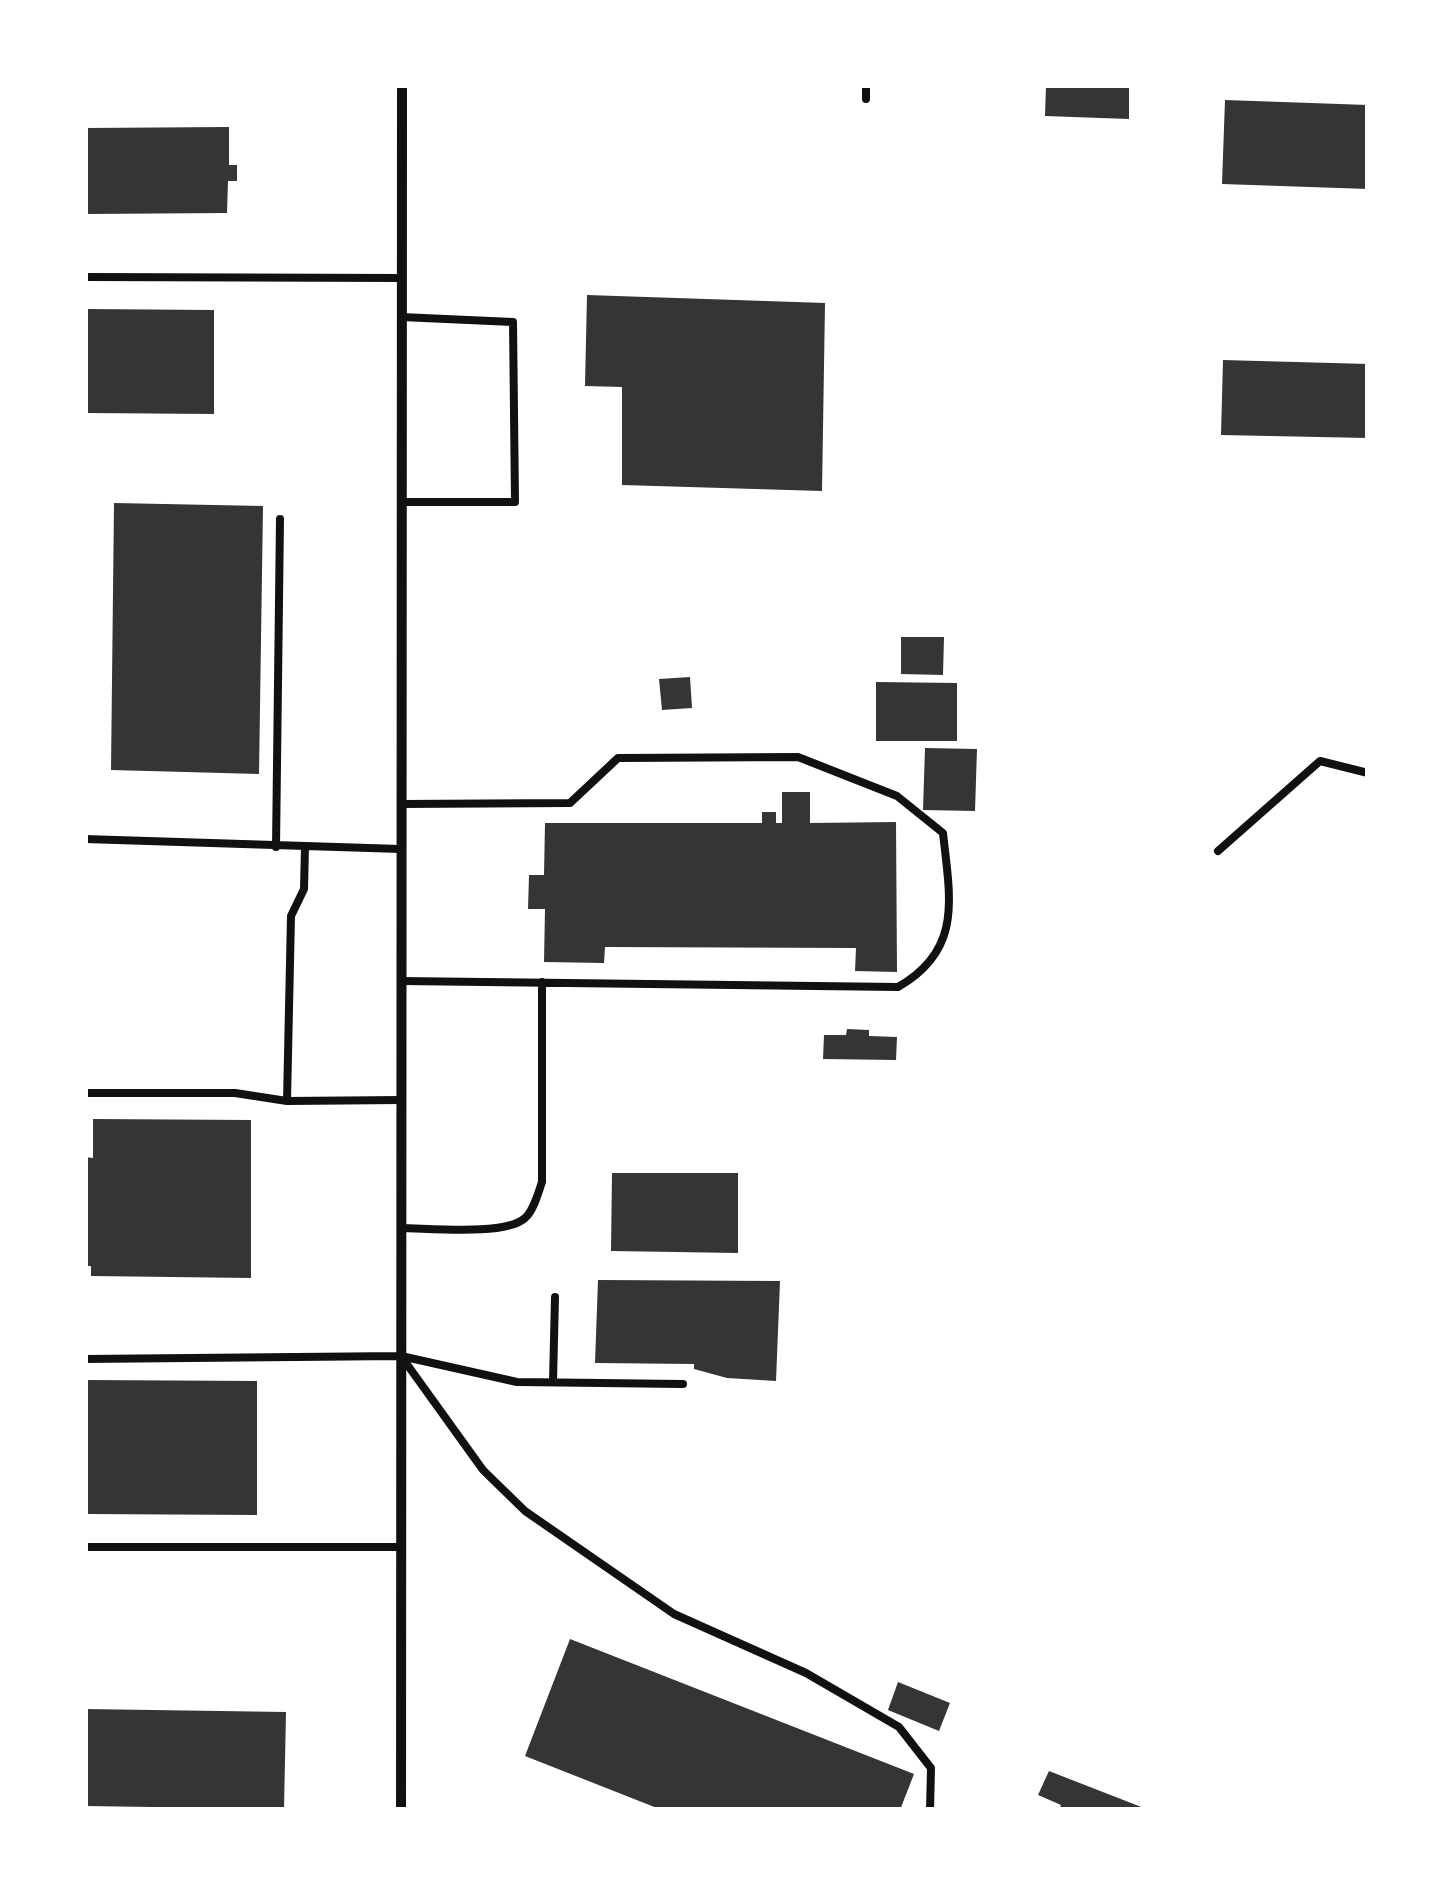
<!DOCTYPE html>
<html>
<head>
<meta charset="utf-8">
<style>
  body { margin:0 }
  #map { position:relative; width:1453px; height:1895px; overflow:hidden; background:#fff; font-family:"Noto Serif",serif }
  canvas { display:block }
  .frame { position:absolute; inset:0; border:88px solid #fff; pointer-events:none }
</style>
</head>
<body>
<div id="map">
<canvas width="1453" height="1895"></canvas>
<div class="frame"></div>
</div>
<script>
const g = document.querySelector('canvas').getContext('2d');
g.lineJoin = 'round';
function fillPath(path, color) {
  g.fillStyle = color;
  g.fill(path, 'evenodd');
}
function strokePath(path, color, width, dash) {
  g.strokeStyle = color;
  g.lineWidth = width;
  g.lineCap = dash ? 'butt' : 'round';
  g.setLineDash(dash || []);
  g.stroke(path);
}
fillPath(new Path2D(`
  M1046,85H1129V119L1045,116Z
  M1225,100L1368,105V189L1222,184Z
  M229,127V165H237V181H228L227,213L85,214V128Z
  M587,295L825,303L822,491L622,485V387L585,386Z
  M85,309L214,310V414L85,413Z
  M1223,360L1368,364V438L1221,435Z
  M114,503L263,506L259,774L111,770Z
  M901,637H944L943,675L901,674Z
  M690,677L692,708L662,710L659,679Z
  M876,682L957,683V741H876Z
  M925,748L977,749L975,811L923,810Z
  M782,792H810V823L896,822L897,972L855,971L856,948L605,947L604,963L544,962L545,909H528L529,875H544L545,823H762V812H776V823H782Z
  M847,1029L869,1030V1036L897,1037L896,1060L823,1059L824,1035H846Z
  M93,1119L251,1120V1278L91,1276V1266H85V1157L93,1158Z
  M612,1173H738V1253L611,1251Z
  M598,1280L780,1281L776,1381L727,1378L694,1369V1364L595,1363Z
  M85,1380L257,1381V1515L85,1514Z
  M570,1639L914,1774L900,1810H662L525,1756Z
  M898,1682L950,1703L939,1731L888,1710Z
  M85,1709L286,1712L284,1809L85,1806Z
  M1049,1771L1149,1810H1059L1061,1805L1038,1795Z`), '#353535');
strokePath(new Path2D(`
  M866,85V99
  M85,277L401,278
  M401,317L513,322L515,502H401
  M401,804L570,803L618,758L798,757L897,796L943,833C950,898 963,950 898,987L401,981
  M85,839L400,849
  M276,847L280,519
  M1218,851L1320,761L1368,773
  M85,1093H235L287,1101L401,1100
  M287,1101L291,916L304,889L305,847
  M401,1228C428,1228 506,1236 525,1218C534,1210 538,1193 542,1182V982
  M401,1356L483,1470L525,1511L674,1614L806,1673L899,1727L931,1768L930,1810
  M85,1359L401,1356L517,1382L683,1384
  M553,1382L555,1297
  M85,1547H401`), '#111', 8);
strokePath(new Path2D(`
  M401,1810L402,85`), '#111', 10);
</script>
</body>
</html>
